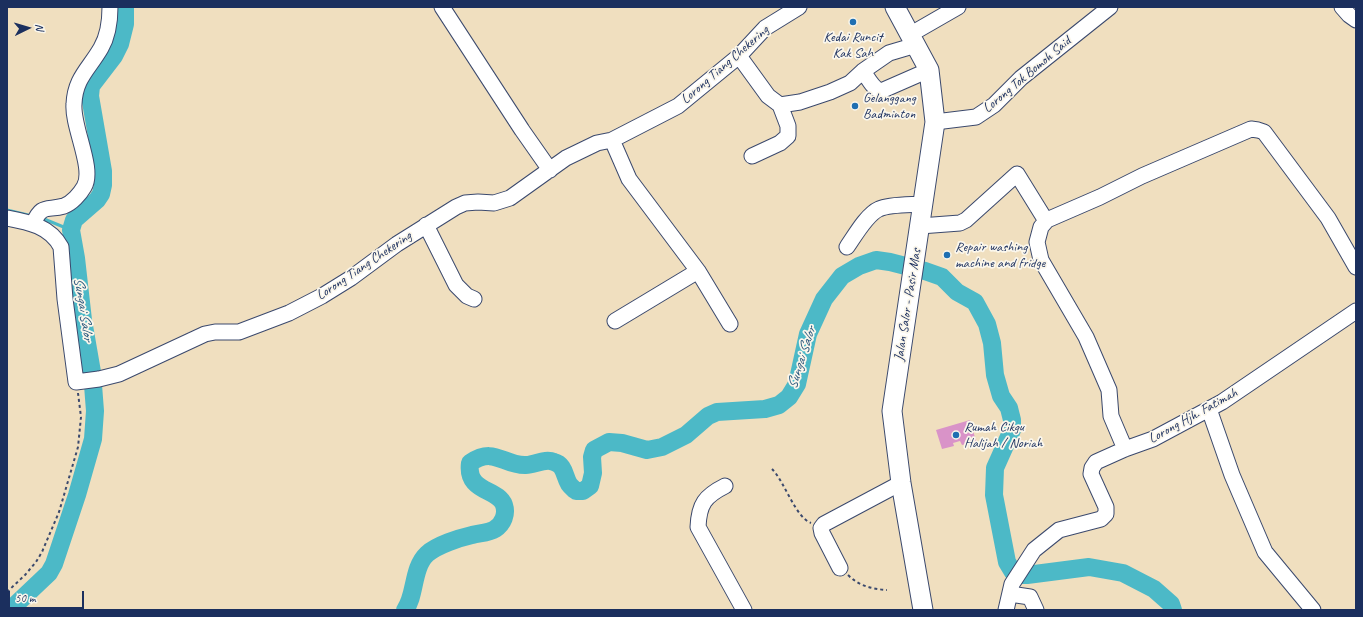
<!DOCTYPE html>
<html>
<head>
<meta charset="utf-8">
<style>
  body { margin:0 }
  #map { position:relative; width:1363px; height:617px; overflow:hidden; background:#f0dfbf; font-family:Caveat,sans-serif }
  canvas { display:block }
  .frame { position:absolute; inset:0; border:8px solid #1b2f5e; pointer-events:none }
  .north { position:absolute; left:8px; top:8px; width:40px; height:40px; -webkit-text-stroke:3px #fbf7ec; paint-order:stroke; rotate:85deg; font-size:11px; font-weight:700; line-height:16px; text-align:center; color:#1b2f5e }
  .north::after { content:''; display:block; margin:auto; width:14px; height:18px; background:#1b2f5e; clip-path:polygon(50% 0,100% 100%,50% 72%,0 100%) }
  .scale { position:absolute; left:8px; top:591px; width:76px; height:18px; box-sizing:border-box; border:2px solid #1b2f5e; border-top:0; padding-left:5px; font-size:12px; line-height:14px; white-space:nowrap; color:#1b2f5e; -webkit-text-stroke:3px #fbf7ec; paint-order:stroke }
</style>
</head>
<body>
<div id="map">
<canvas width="1363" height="617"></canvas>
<div class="frame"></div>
<div class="north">N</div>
<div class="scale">50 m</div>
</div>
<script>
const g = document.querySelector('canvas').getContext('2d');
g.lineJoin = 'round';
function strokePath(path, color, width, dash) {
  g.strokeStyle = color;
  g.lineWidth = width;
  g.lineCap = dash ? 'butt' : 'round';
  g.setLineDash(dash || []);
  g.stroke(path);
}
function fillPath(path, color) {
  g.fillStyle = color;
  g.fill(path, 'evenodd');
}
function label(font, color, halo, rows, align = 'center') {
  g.font = font + ' Caveat,sans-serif';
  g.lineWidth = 3.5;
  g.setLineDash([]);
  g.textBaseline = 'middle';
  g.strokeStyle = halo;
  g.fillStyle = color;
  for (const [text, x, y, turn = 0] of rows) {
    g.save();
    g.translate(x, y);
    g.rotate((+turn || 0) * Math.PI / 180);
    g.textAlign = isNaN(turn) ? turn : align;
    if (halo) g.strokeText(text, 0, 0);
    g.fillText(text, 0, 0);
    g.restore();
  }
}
strokePath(new Path2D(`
  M7,210L28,215
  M44,219L71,230`), '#4cb9c7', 3);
strokePath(new Path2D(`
  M10,610L49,573L54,564L77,495L93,439L95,411L92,372L83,320L76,258L71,230L74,220L97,200L101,194L103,185V171L90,96L91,86L114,56L120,44L125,24V7
  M405,610C416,595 412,568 427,554C437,545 459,538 472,535C479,533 489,533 495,529C503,524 507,514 504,505C498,488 466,493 470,463C495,446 503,466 526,465C535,465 545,458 554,462C565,465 564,476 569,484C571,487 574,489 576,491H583L590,486L593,473L592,457L594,450L609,442L622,443L647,450L662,447L686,435L708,416L717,412L765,409L779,405L789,397L797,384L808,334L824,299L842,276L859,266L876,260L890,262L925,271L942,277L957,292L975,302L987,324L992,343L995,375L1001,396L1009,408L1012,420V430L995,468L994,495L1007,562L1013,572L1021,575H1027L1089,567L1123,573L1154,589L1171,604L1173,610`), '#4cb9c7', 18);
fillPath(new Path2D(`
  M970,420L976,441L962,445L960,441L953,443L954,446L942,449L936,430Z`), '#d993c8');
const minor = new Path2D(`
  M442,7L522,130L550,170
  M1342,7L1349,15L1356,20
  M911,34L958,7
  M739,56L768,96L780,105L788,126V136L780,143L752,156
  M863,71C868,78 873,89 881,91L929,70
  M780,105L800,102L830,92L850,83L863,71L889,53L916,45
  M935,122L976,117L994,105L1021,78L1110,7
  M612,140L629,179L698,271L730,324
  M7,218C28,222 50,226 61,247L65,299L76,382L99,379L119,374L205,334L215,332H239L289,313L322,296L351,278L397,244L456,207L465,203L478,202L494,203L510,198L566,158L597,143L612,140L678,106L739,56L765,28L799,7
  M33,224C42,203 47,211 64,206C72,203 80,194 84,187C95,169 72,127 74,104C75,78 89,69 101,48C108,36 110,21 110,7
  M426,225L456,285L467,296L474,299
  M920,226L960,223L966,220L1017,174L1043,216L1047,220
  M847,247C854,237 867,214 879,209C890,204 911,205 923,204
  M615,321L698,271
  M1209,409L1232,475L1265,552L1313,610
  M1125,449L1111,416L1109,390L1086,337L1041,260L1037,242L1041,227L1047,220L1100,197L1142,176L1251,129L1258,130L1264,132L1328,218L1356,267
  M725,486C705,496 699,504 698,527L744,610
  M840,568L822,533L821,528L824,524L901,483
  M1010,594L1030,597L1036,610
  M1006,610L1012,584L1034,550L1059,530L1101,519L1106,514V507L1091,474L1092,468L1096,462L1125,449L1153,439L1222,402L1356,311`);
const major = new Path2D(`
  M895,7L929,70L935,122L892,411L901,483L923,610`);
strokePath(minor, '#3b496d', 17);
strokePath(major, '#3b496d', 21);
strokePath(new Path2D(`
  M772,469C785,482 795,517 811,523
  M848,575C859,586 872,589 887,590
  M7,592L25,575L36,562L42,552L59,512L78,447L81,417L78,393`), '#3b496d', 2, [3, 3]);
strokePath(minor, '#fff', 15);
strokePath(major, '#fff', 19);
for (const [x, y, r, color] of [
  [853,22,4,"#1f6fb2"],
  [855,106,4,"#1f6fb2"],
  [947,255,4,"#1f6fb2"],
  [956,435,4,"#1f6fb2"]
]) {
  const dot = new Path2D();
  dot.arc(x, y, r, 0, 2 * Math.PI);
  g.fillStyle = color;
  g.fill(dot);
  strokePath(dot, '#fbf7ec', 1.5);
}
label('14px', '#1b2f5e', '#fbf7ec', [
  ["Kedai Runcit",853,37,"center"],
  ["Kak Sah",853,53,"center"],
  ["Gelanggang",863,98],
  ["Badminton",863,114],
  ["Repair washing",955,247],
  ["machine and fridge",955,263],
  ["Rumah Cikgu",964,427],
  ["Halijah / Noriah",964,443]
], 'left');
label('14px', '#1b2f5e', '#fbf7ec', [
  ["Lorong Tiang Chekering",725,65,-41],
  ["Lorong Tok Bomoh Said",1027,75,-40],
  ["Lorong Tiang Chekering",364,266,-34],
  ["Jalan Salor - Pasir Mas",908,305,-81],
  ["Lorong Hjh. Fatimah",1193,416,-29]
]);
label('italic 15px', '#2a587e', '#fbf7ec', [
  ["Sungai Salor",83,309,81],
  ["Sungai Salor",802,358,-72]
]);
</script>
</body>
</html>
